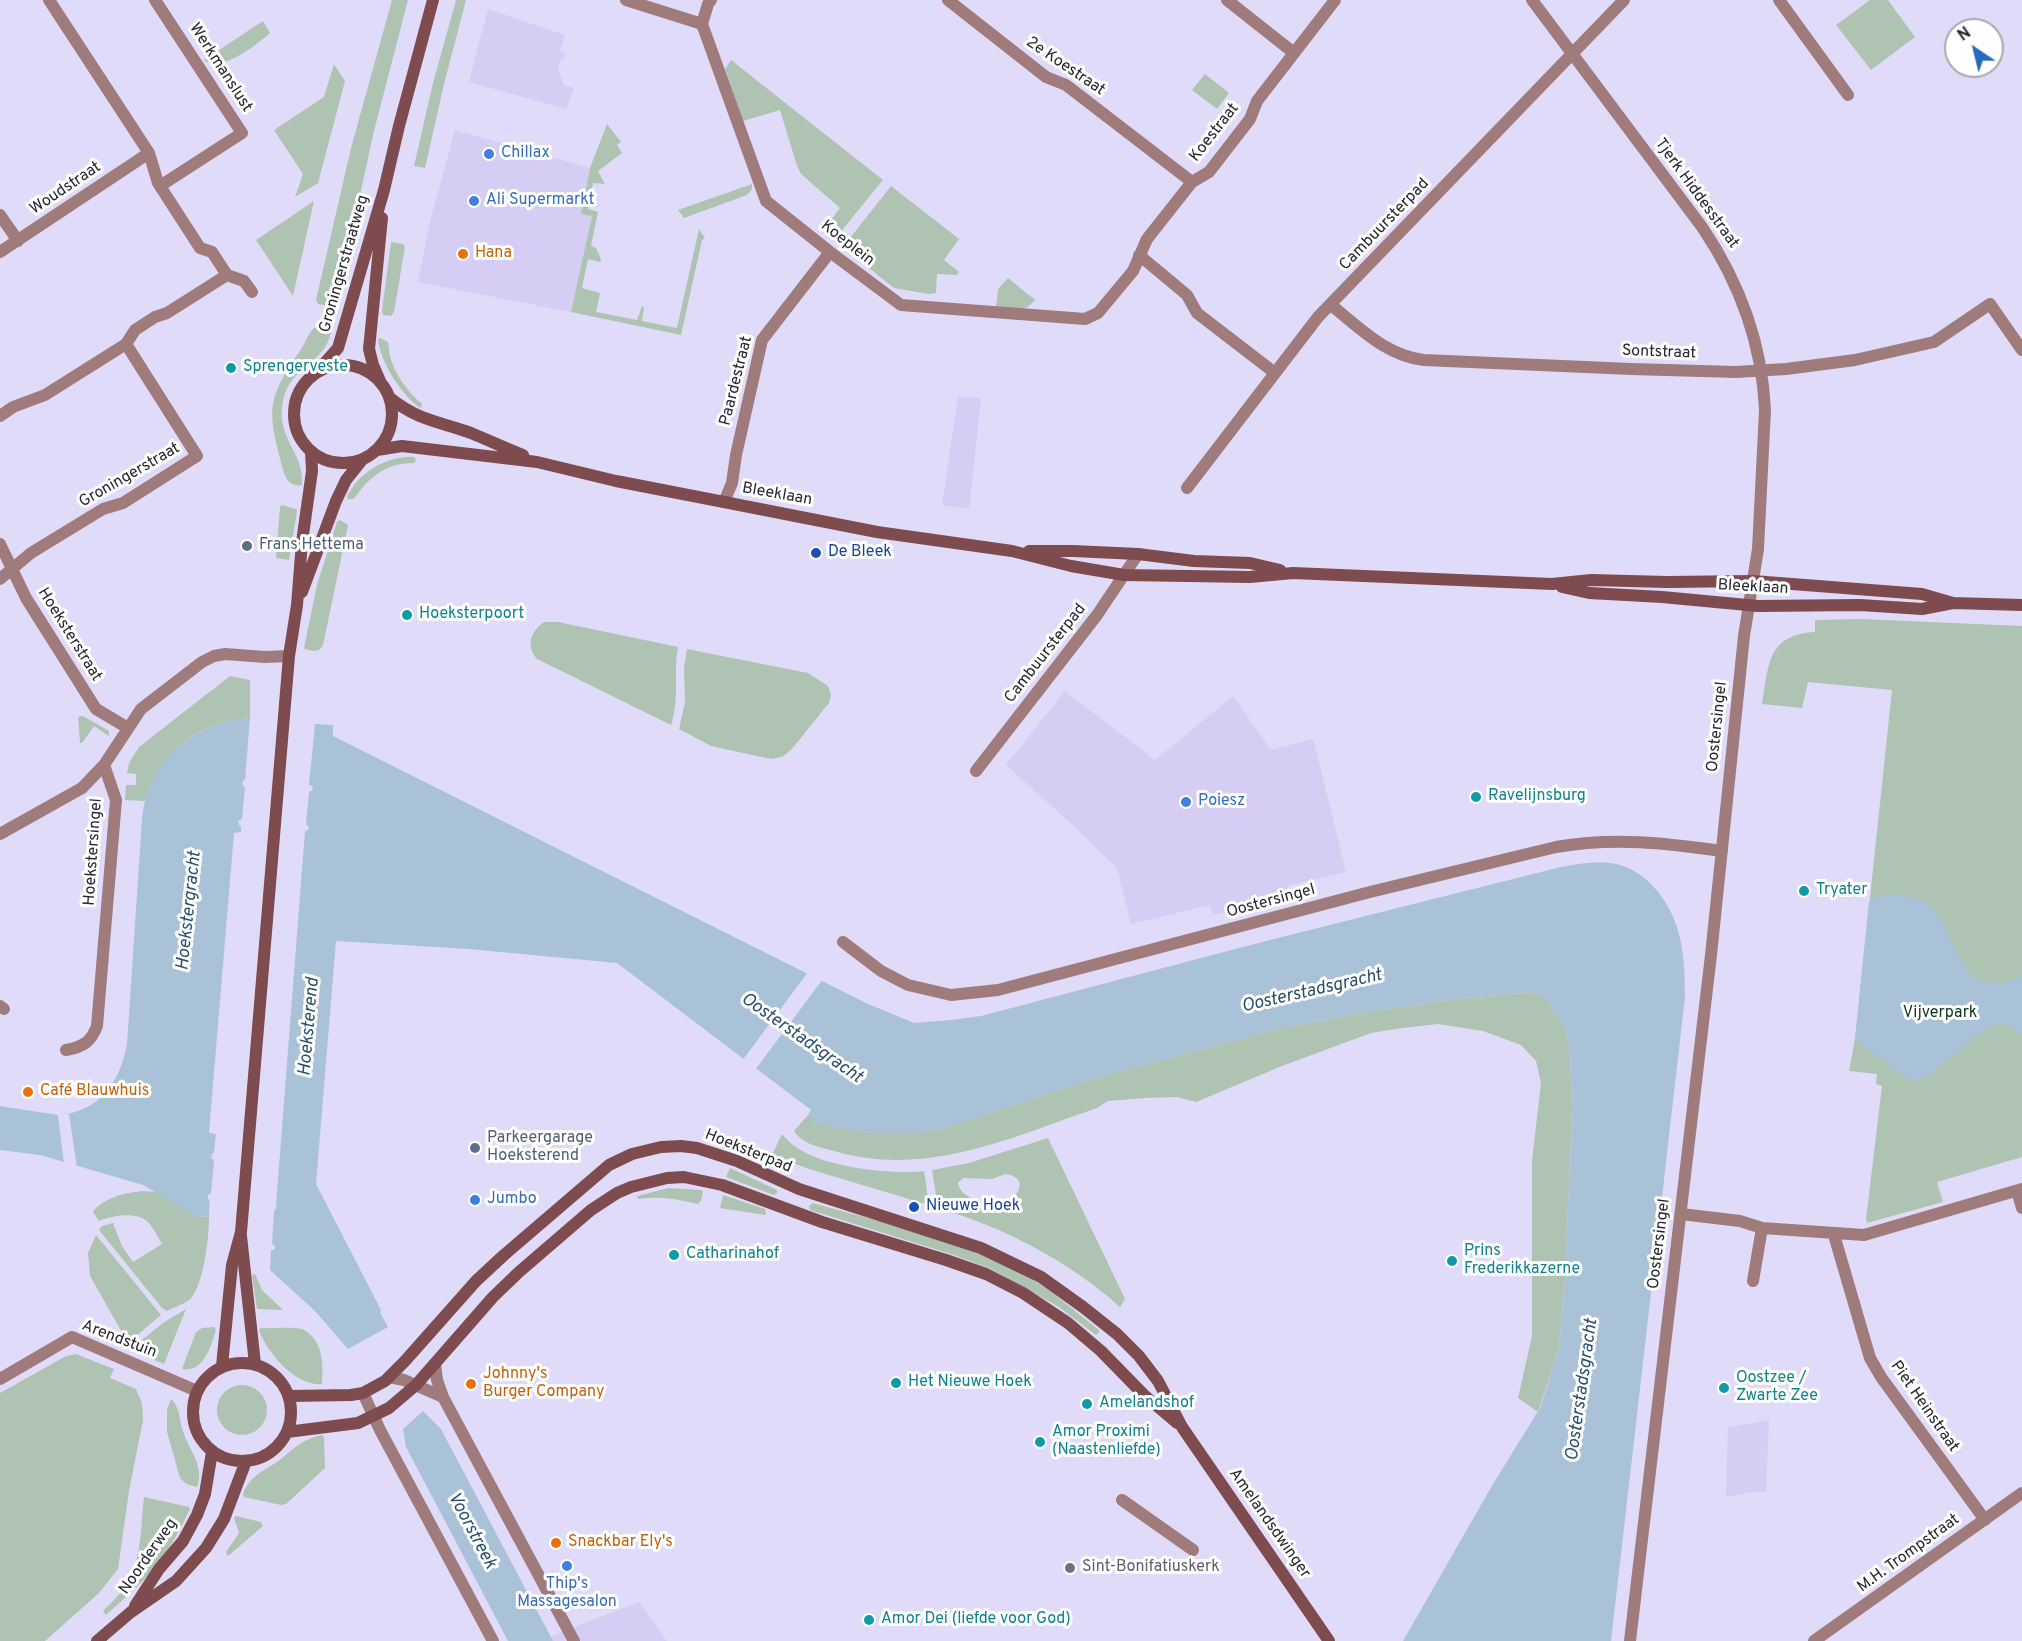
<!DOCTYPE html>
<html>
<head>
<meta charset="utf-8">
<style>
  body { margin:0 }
  #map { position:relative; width:2022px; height:1641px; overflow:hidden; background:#e1dbfa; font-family:Overpass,sans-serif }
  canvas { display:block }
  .north { position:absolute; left:1944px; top:18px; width:60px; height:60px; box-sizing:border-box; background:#fff; border:2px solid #a9a8ac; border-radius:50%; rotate:325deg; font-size:16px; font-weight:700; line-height:24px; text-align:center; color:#272530 }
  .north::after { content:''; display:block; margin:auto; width:21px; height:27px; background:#246cbc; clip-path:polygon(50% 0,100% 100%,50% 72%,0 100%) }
</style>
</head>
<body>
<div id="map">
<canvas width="2022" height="1641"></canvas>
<div class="north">N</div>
</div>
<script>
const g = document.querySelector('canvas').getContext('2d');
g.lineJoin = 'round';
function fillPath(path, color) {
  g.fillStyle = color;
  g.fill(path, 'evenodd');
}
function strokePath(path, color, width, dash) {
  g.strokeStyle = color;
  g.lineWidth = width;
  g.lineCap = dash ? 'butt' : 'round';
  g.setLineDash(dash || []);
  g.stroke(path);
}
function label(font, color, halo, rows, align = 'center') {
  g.font = font + ' Overpass,sans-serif';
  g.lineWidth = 6;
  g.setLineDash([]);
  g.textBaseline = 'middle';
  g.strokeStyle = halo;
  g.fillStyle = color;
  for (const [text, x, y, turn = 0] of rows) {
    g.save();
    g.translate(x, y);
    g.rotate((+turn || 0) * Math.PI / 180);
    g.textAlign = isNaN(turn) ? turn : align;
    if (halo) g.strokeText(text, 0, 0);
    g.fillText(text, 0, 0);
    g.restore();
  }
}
fillPath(new Path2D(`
  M488,9L565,35L560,51L565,53L564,59H561L558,70L564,85L574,88L566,109L469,82Z
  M455,130L590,168L581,214L592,216L571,312L418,282L430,222Z
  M958,396L981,399L969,509L942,505Z
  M1065,691L1155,760L1233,696L1271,750L1313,739L1346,872L1288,886L1290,895L1213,915L1210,905L1131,924L1117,868L1076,828L1006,765Z
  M1769,1420L1766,1492H1751L1726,1497L1728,1427Z
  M639,1602L667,1641H553L551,1636Z`), '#d5cdf3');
fillPath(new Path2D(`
  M392,0H408L374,131L353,227L361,229L339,304L335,307L318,304L316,300L351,148Z
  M456,0H466L444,84L425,168L414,166L433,83Z
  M1870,0H1888L1915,37L1871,70L1836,25Z
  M263,21L270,33C257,44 221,74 204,60Z
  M731,60L883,180L834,240L822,232L840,208L801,174L797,166L780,110L743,121L725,69Z
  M334,64L345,81L318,183L295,197L303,174L274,130L324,97Z
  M1205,74L1229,93L1217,109L1192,90Z
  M607,124L621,142L617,145L622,153L598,171L605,184L593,183L588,209L598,212L591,246L596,248L601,259L600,262L588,259L582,288L600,293L596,312L637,320L642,306L644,307L642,321L677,328L699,229L705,238L702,240L681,335L571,312L592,216L581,214L590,168Z
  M752,184V189L747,195L684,218L678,210Z
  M891,186L959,239L944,260L959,272L957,275L937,274L936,293L929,294L894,288L843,247Z
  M314,201L293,296L256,240Z
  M391,242L403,244L405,247L394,312L391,316L383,315L382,311Z
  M1008,278L1035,300C1022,315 1014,310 996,308L998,289Z
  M314,328L331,331C326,364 290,365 283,401C275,439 305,452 302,485C293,487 286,481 284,473C269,414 263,403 300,351C305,344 308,333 314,328Z
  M380,338L388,342C389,347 389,352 390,356C395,375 407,391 422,404L421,408C403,398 379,360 378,339Z
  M404,457H414L416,460L414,463C386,463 369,477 354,499H348L347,496C358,475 380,460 404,457Z
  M282,505L296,509L297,511L289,560L276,558L280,507Z
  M340,520L348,525L323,645C319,653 313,651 305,649L304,648L317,585L337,522Z
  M1861,619L2022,626V1157L1937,1182L1943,1202L1867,1223L1866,1219L1882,1086L1876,1084L1877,1074L1849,1071L1855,1039L1892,690L1808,682L1802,708L1762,704C1769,664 1767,635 1815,632V620Z
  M544,622H558L678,647C673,673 680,699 671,725L537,659C526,646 530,632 544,622Z
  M687,649L808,673L828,686L831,695L829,703L791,750L782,757L771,759L711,746L679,729L685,702L684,668Z
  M230,676L250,680V718C195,723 163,750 145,801L125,800L126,785H136V774L127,773L129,763L139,747Z
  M83,716L109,731V736L94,726L82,743H80L78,717Z
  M1533,992L1544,997L1566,1029L1570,1052L1572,1110L1565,1280L1559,1349L1538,1412L1518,1398L1532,1336V1161L1541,1083L1536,1061L1521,1045L1483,1031L1438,1024L1402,1028L1371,1033L1282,1066L1196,1102L1177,1097L1144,1098L1108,1101L1097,1108C1010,1138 926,1178 834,1151C819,1147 802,1144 794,1131L808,1115L815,1122L869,1133H914L941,1129L1098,1077L1278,1029L1365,1012L1464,998Z
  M782,1134C786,1139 791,1144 796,1147C823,1167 890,1175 924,1171L929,1205L809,1169L772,1155Z
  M1048,1138L1125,1299L1120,1307C1067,1260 1005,1228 938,1208L932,1170L969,1163ZM1005,1174C1026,1176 1023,1194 1006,1201C992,1206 960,1200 958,1183L963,1178L992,1179Z
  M730,1168L777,1190V1193L774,1195L726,1177Z
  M669,1188L701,1190L703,1191L701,1201L698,1204C677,1199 659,1196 638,1199L637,1196Z
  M142,1191L157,1192L196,1216L209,1217C209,1237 204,1281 192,1297C188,1303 174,1307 167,1311L162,1308L99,1230L102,1226L113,1223L122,1246L133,1262L162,1244C158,1237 154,1229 149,1223C138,1211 113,1215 99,1221L93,1212C104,1197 125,1193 142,1191Z
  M723,1195L765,1209L766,1214L765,1215L720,1208Z
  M813,1203C883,1223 970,1242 1033,1280C1056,1294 1077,1313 1099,1330V1332L1096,1335L1059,1307L989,1268L954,1255L810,1210L809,1206Z
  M96,1235L161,1315L128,1343L90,1276L88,1253Z
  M255,1274L262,1290L283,1310L257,1309L252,1275Z
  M186,1309L164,1364L137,1353L132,1348L163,1323Z
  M214,1327L216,1330C211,1346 204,1373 182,1369L196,1332L202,1328Z
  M261,1328C271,1329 296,1326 304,1330C324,1341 323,1365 322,1384C296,1387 267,1353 259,1330Z
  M76,1354L114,1369L110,1378L136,1389L142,1403L143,1420L129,1491L118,1569L99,1593L45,1641H0V1393L66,1356Z
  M217 1410a25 25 0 1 1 50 0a25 25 0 1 1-50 0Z
  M171,1399C181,1408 179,1422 184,1434C190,1451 205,1468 197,1487L186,1484L180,1478L167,1432V1410Z
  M317,1436L322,1435L324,1437L325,1468L286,1504L281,1505L244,1497L243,1494C250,1476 262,1472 277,1462C294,1450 296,1443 317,1436Z
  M144,1497L189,1507L190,1509C181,1527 172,1545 160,1562C144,1581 125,1598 106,1615L103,1611C113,1601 124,1591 130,1578C142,1554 141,1523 144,1497Z
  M236,1516L261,1522L263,1526L228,1556L226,1552L239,1533L234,1518Z`), '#aec3b1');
fillPath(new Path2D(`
  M250,718L245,780L242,782L243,786L310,792L312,786L309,785L315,724L333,725V736L866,1003L914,1023L951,1020L981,1016L1258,943L1561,867C1579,864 1598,860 1616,864C1630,867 1642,875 1652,885C1682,917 1685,955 1685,997L1611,1641H1403L1493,1484L1540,1408L1559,1349L1565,1280L1572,1110L1570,1052L1566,1029L1544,997L1533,992L1464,998L1365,1012L1278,1029L1098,1077L942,1129L914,1133H869L833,1127L813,1121L808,1115L811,1110L617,963L469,949L336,941L316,1184L381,1310L380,1312L388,1327L348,1349L315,1311L270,1270L271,1250L275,1248L274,1245L210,1193L209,1217L196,1216L143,1185L40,1155L0,1150V1106L58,1115C100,1112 120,1082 127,1044L142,819C149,759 192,723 250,718ZM242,819L307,825L309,828L305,831L276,1205L274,1211L214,1161L212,1154L214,1153L216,1134L209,1133L234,833L241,832V826L239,825Z
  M1892,894C1903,896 1918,897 1927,904C1962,929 1955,1010 2022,976V1035L2008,1024L1994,1025L1977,1036L1928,1076L1911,1082L1855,1039L1869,901L1879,895Z
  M423,1411L441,1429L553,1641H508L406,1447L403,1429Z`), '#aac2d8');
fillPath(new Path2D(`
  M244,780H248L245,784L310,789L306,785L312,786L313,790L309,792L306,824L309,829L306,831H302L306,828L242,822L244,827L240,826L238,821L242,819L245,787L242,784Z
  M808,972L823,979L755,1070L742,1061Z
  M69,1114L77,1168L64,1164L58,1115Z
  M215,1153L217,1155L214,1157L272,1205V1202L277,1207L274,1211L272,1244L275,1247L274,1250H271L269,1248L271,1247L212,1199L213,1203L208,1199V1195L211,1193L214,1161L211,1157Z`), '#e1dbfa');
strokePath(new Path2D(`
  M49,0L149,153L158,183L200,248L212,252L227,275L244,281L252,292
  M155,0L242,133L160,186
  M626,0L702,24L708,4L711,0
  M948,0L1046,77L1066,85L1192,182
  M1227,0L1294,53
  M1532,0L1702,227C1740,283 1762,342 1765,410L1758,549L1744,636L1711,955L1630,1641
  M1779,0L1848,95
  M702,24L766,201L830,252L901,305L1085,319L1098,313L1133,271L1147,239L1192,182L1209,172L1250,119L1257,101L1335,0
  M0,215L18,241
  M0,252L149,153
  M1139,255L1187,295L1197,313L1275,373
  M1331,305C1359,327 1386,356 1424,360L1631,369L1736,372L1786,369L1855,360L1934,342L1990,304L2022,350
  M0,416L13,407L45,395L126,344L135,330L155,317L167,313L227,275
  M1187,488L1318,317L1624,0
  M724,502L732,483L736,455L762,340L830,252
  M0,544L26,598L96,709L128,728
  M0,579L31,553L103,509L123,503L197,456L126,344
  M976,771L1097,615L1138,554
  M0,834L82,788L104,765L141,709L202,662L214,656L225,654L265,657L289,656
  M843,942L881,971L908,985L951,995L998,990L1370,892L1556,847C1615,837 1664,843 1722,851
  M0,1006L4,1009
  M66,1050C83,1047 91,1042 97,1026L116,800L104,765
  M2017,1191L2022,1208
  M1681,1214L1740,1221L1762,1228L1864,1235L2022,1189
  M1834,1235L1870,1358L1881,1377L1985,1520
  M1753,1281L1762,1228
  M435,1364L437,1380L443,1397L574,1641
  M389,1377L404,1380L443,1397
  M0,1379L72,1337L197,1391
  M363,1393L380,1430L493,1641
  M1122,1500L1193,1550
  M1814,1641L2022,1493`), '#a07b7c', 12);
strokePath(new Path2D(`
  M294 414a49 49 0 1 1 98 0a49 49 0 1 1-98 0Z
  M315,374L338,348L384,190L399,126L433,0
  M380,381L373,365L369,349L382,218
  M390,398C419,421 438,421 471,433C488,440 505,448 523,455
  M377,450L402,446L537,462L616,481L724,502L877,532L1012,551L1071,566L1124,575L1250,577L1293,573L1552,584L1591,580L1667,582L1753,581L1922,594L1953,603
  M1029,551H1073L1138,554L1194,561L1250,563L1280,570
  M1562,587L1589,593L1662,597L1758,606L1860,605L1922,609L1953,603L2022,605
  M302,592L336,501L346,480L362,460
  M241,1236L255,1364
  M193 1412a49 49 0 1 1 98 0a49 49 0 1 1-98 0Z
  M222,1366L232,1265L241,1232L289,656L297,605L302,542L312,471L311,451
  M289,1396L351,1395L363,1393L385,1381L405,1361L476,1281L504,1255L609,1165L632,1154L661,1147L681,1146L697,1148L737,1161L799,1189L981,1248L1041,1277L1083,1307L1117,1334L1139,1356L1158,1381L1182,1427L1329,1641
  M287,1432L358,1423L389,1408L416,1385L493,1297L519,1272L591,1210L617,1193L631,1187L667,1178L684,1177L722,1185L822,1222L946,1260L986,1274L1023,1293L1068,1323L1101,1351L1144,1395L1177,1423
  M135,1606L159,1569L183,1541L197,1515L205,1494L212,1452
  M97,1641L131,1612L176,1581L206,1548L224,1519L246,1461`), '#7e4b4e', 12);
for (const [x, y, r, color] of [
  [489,154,6,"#3f7fe0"],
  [474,201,6,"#3f7fe0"],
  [463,254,6,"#e8710a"],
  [231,368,6,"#0f9aa8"],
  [247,546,6,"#5c6f8a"],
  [816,553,6,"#1a4fb4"],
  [407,615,6,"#0f9aa8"],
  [1476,797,6,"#0f9aa8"],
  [1186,802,6,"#3f7fe0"],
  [1804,891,6,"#0f9aa8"],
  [28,1092,6,"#e8710a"],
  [475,1148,6,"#5c6f8a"],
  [475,1200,6,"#3f7fe0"],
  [914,1207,6,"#1a4fb4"],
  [674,1255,6,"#0f9aa8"],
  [1452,1261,6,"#0f9aa8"],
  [896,1383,6,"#0f9aa8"],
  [471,1384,6,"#e8710a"],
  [1724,1388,6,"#0f9aa8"],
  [1087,1404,6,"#0f9aa8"],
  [1040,1442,6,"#0f9aa8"],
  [556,1543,6,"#e8710a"],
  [567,1566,6,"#3f7fe0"],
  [1070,1568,6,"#6b7280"],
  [869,1620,6,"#0f9aa8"]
]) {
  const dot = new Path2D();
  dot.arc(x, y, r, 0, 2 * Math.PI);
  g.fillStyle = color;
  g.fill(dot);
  strokePath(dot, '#fff', 2);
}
label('16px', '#272530', '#fff', [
  ["2e Koestraat",1065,67,34],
  ["Werkmanslust",220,68,57],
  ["Koestraat",1215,133,-52],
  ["Woudstraat",66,189,-34],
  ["Tjerk Hiddesstraat",1696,194,54],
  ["Cambuursterpad",1385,225,-46],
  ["Koeplein",847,244,38],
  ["Groningerstraatweg",345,264,-74],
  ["Sontstraat",1659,353,2],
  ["Paardestraat",737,381,-76],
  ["Groningerstraat",130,476,-30],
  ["Bleeklaan",777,495,10],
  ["Bleeklaan",1753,588,3],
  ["Hoeksterstraat",69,635,58],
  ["Cambuursterpad",1046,654,-52],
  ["Oostersingel",1718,727,-84],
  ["Hoekstersingel",94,852,-86],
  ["Oostersingel",1271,902,-15],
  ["Hoeksterpad",748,1152,22],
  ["Oostersingel",1660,1244,-83],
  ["Arendstuin",119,1340,21],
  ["Piet Heinstraat",1924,1407,55],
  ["Amelandsdwinger",1269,1524,55],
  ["M.H. Trompstraat",1909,1554,-36],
  ["Noorderweg",149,1557,-55]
]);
label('16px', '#366cbe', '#fff', [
  ["Chillax",501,154],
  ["Ali Supermarkt",486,201],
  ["Poiesz",1198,802],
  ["Jumbo",487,1200],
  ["Thip's",567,1585,"center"],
  ["Massagesalon",567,1603,"center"]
], 'left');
label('16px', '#c56008', '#fff', [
  ["Hana",475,254],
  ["Café Blauwhuis",40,1092],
  ["Johnny's",483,1375],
  ["Burger Company",483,1393],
  ["Snackbar Ely's",568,1543]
], 'left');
label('16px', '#0d838f', '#fff', [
  ["Sprengerveste",243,368],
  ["Hoeksterpoort",419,615],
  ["Ravelijnsburg",1488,797],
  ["Tryater",1816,891],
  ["Prins",1464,1252],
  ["Frederikkazerne",1464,1270],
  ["Catharinahof",686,1255],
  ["Oostzee /",1736,1379],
  ["Zwarte Zee",1736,1397],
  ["Het Nieuwe Hoek",908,1383],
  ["Amelandshof",1099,1404],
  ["Amor Proximi",1052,1433],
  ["(Naastenliefde)",1052,1451],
  ["Amor Dei (liefde voor God)",881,1620]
], 'left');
label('16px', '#4e5e75', '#fff', [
  ["Frans Hettema",259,546],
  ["Parkeergarage",487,1139],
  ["Hoeksterend",487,1157]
], 'left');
label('16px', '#164399', '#fff', [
  ["De Bleek",828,553],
  ["Nieuwe Hoek",926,1207]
], 'left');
label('16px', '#0b3618', '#fff', [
  ["Vijverpark",1940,1014]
]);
label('16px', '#5b616d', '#fff', [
  ["Sint-Bonifatiuskerk",1082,1568]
], 'left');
label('italic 18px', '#274e6f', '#fff', [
  ["Hoekstergracht",190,911,-84],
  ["Oosterstadsgracht",1312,992,-13],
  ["Hoeksterend",310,1027,-85],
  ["Oosterstadsgracht",801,1039,35],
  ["Oosterstadsgracht",1583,1390,-82],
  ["Voorstreek",471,1531,62]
]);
</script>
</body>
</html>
